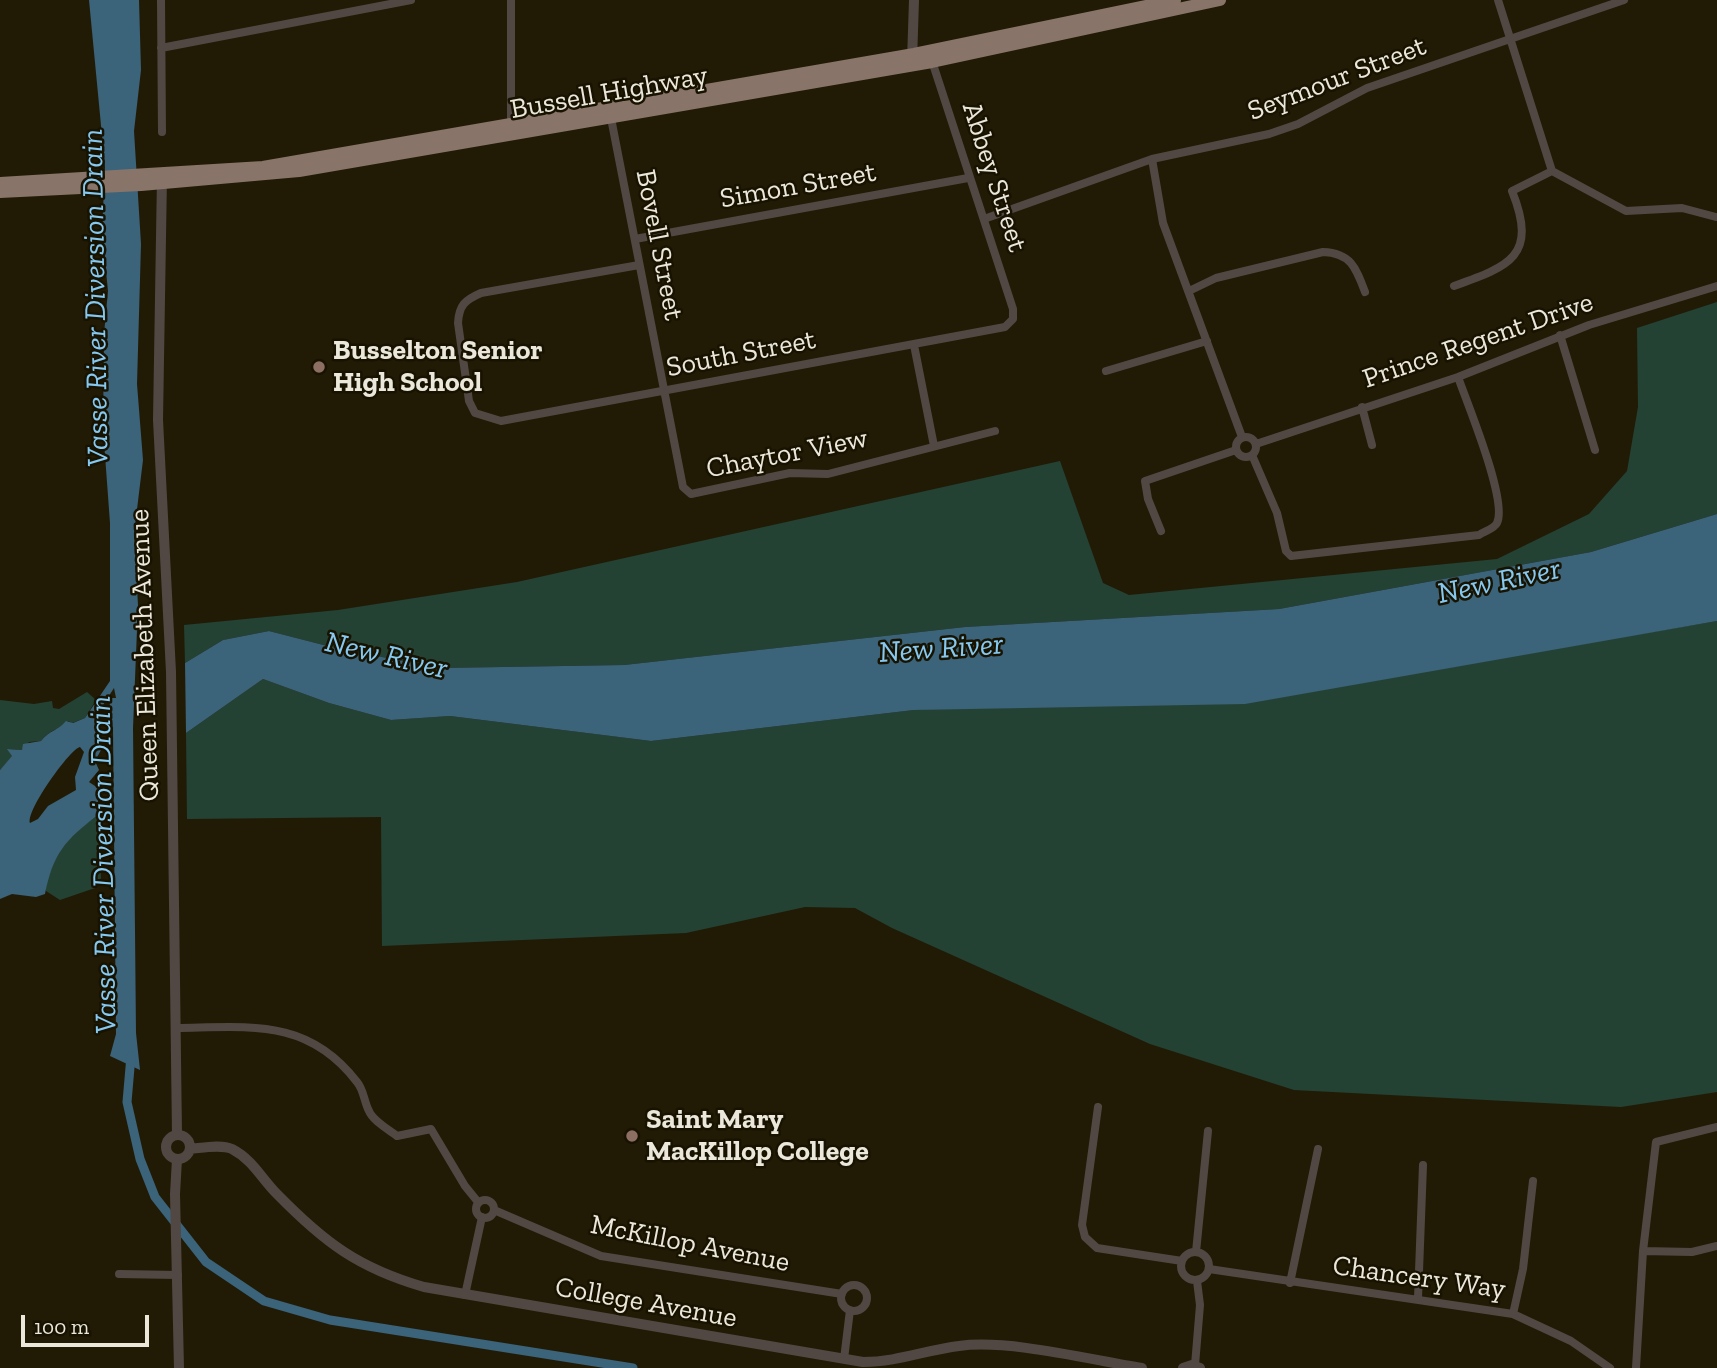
<!DOCTYPE html>
<html>
<head>
<meta charset="utf-8">
<style>
  body { margin:0 }
  #map { position:relative; width:1717px; height:1368px; overflow:hidden; background:#211b06; font-family:"Zilla Slab",serif }
  canvas { display:block }
  .scale { position:absolute; left:21px; top:1315px; width:128px; height:32px; box-sizing:border-box; border:4px solid #ebe8db; border-top:0; padding-left:9px; font-size:21px; line-height:24px; white-space:nowrap; color:#ebe8db; -webkit-text-stroke:5px #181201; paint-order:stroke }
</style>
</head>
<body>
<div id="map">
<canvas width="1717" height="1368"></canvas>
<div class="scale">100 m</div>
</div>
<script>
const g = document.querySelector('canvas').getContext('2d');
g.lineJoin = 'round';
function fillPath(path, color) {
  g.fillStyle = color;
  g.fill(path, 'evenodd');
}
function strokePath(path, color, width, dash) {
  g.strokeStyle = color;
  g.lineWidth = width;
  g.lineCap = dash ? 'butt' : 'round';
  g.setLineDash(dash || []);
  g.stroke(path);
}
function label(font, color, halo, rows, align = 'center') {
  g.font = font + ' "Zilla Slab",serif';
  g.lineWidth = 5;
  g.setLineDash([]);
  g.textBaseline = 'middle';
  g.strokeStyle = halo;
  g.fillStyle = color;
  for (const [text, x, y, turn = 0] of rows) {
    g.save();
    g.translate(x, y);
    g.rotate((+turn || 0) * Math.PI / 180);
    g.textAlign = isNaN(turn) ? turn : align;
    if (halo) g.strokeText(text, 0, 0);
    g.fillText(text, 0, 0);
    g.restore();
  }
}
fillPath(new Path2D(`
  M1717,302V514L1591,552L1279,609L965,627L624,665L441,668L339,649L269,631L223,640L185,663L184,625L338,610L517,582L1060,461L1103,583L1129,595L1497,559L1589,514L1627,471L1638,407L1637,328Z
  M1717,621V1092L1621,1107L1294,1090L1150,1044L892,928L855,908L805,907L686,933L382,946L381,817L187,819L186,733L263,679L329,703L391,720L450,716L651,741L914,710L1544,650Z
  M87,692L96,700L85,718L72,723L68,721C58,730 49,730 41,741L29,742L22,750L8,749L13,756L0,770V700L34,704L52,701L53,708L59,709Z
  M98,815L101,878L95,888L60,900L46,891C44,882 48,878 51,870C61,844 76,831 98,815Z`), '#244234');
fillPath(new Path2D(`
  M89,0H139L141,70L134,131L141,244L137,384L143,460L134,534L138,605L133,728L136,1033L140,1070L110,1056L116,1034L113,730L109,698H116L114,688L96,716L101,750L95,761L99,770L89,782L98,788V815C65,840 53,854 45,894L36,897L12,894L0,899V770L12,756L7,749L22,750L23,744L41,741C49,730 58,731 66,721L73,723L85,718L110,681V523L103,428L104,334L108,291L102,231L105,167ZM80,747L84,752L75,777L76,790L48,806L38,819L30,823C26,810 71,748 80,747Z
  M1717,514V621L1245,704L914,710L651,741L450,716L391,720L329,703L263,679L186,733L185,663L223,640L269,631L339,649L441,668L624,665L965,627L1279,609L1591,552Z`), '#3b637a');
strokePath(new Path2D(`
  M131,1056L127,1102L140,1159L155,1197L206,1262L264,1301L330,1320L633,1368`), '#3b637a', 9);
strokePath(new Path2D(`
  M161,0L162,132
  M161,48L411,0
  M610,113L683,487L691,494L790,473L828,474L995,431
  M511,127V0
  M1152,159L1163,223L1242,437
  M1552,171L1626,211L1682,208L1716,217
  M984,219L1152,159L1269,134L1298,124L1367,88L1624,0
  M635,239L968,178
  M639,265L481,293C465,300 459,305 458,323L469,401L475,413L501,421L1005,327L1013,319V309L931,58
  M1454,286C1510,266 1538,256 1512,191L1552,171L1498,0
  M1189,291L1216,278L1323,252C1351,253 1356,268 1365,292
  M1560,335L1595,450
  M914,345L934,446
  M1106,371L1207,341
  M1362,407L1372,445
  M1236 447a10 10 0 1 1 20 0a10 10 0 1 1-20 0Z
  M1256,444L1458,377L1589,325L1717,286
  M1252,455L1277,513L1286,551L1291,556L1479,535C1485,531 1494,529 1497,523C1508,501 1467,403 1458,377
  M1161,531L1148,499L1145,481L1236,450
  M177,1028C250,1027 308,1018 357,1082C364,1090 364,1102 369,1111C373,1121 388,1129 397,1136L431,1129L465,1186L478,1202
  M1098,1107L1082,1225L1085,1237L1097,1248L1182,1261
  M476 1209a9 9 0 1 1 18 0a9 9 0 1 1-18 0Z
  M494,1210L601,1256L842,1294
  M1643,1251L1692,1252L1717,1246
  M1181 1266a14 14 0 1 1 28 0a14 14 0 1 1-28 0Z
  M1196,1252L1208,1131
  M1209,1269L1513,1314L1571,1341L1610,1368
  M119,1274L178,1275
  M1290,1283L1318,1149
  M841 1298a13 13 0 1 1 26 0a13 13 0 1 1-26 0Z
  M465,1295L482,1217
  M1418,1298L1423,1165
  M1513,1314L1523,1269L1533,1181
  M844,1359L850,1310
  M1195,1365L1200,1305L1197,1281
  M1636,1368L1643,1251L1656,1142L1717,1127`), '#524843', 8);
strokePath(new Path2D(`
  M912,61L914,0
  M162,176L158,420L171,672L177,1135
  M166 1147a12 12 0 1 1 24 0a12 12 0 1 1-24 0Z
  M190,1149C202,1148 221,1144 232,1149C253,1160 261,1178 277,1194C324,1242 358,1268 424,1287L863,1362C897,1362 926,1350 959,1346C1009,1339 1091,1360 1142,1368
  M177,1159L175,1194L179,1368
  M1183,1368L1192,1365L1200,1368`), '#524843', 10);
strokePath(new Path2D(`
  M0,183L263,167L914,54L1175,0
  M0,192L141,185L299,171L932,62L1220,0`), '#89746a', 12);
for (const [x, y, r, color] of [
  [319,367,7,"#8d6e63"],
  [632,1136,7,"#8d6e63"]
]) {
  const dot = new Path2D();
  dot.arc(x, y, r, 0, 2 * Math.PI);
  g.fillStyle = color;
  g.fill(dot);
  strokePath(dot, '#181201', 2.5);
}
label('28px', '#ebe8db', '#181201', [
  ["Seymour Street",1337,79,-21],
  ["Bussell Highway",609,93,-10],
  ["Abbey Street",994,177,72],
  ["Simon Street",798,186,-10],
  ["Bovell Street",659,245,79],
  ["Prince Regent Drive",1478,341,-19],
  ["South Street",741,354,-11],
  ["Chaytor View",787,454,-11],
  ["Queen Elizabeth Avenue",145,655,-92],
  ["McKillop Avenue",690,1244,11],
  ["Chancery Way",1419,1278,8],
  ["College Avenue",646,1303,10]
]);
label('bold 28px', '#ebe8db', '#181201', [
  ["Busselton Senior",333,351],
  ["High School",333,383],
  ["Saint Mary",646,1120],
  ["MacKillop College",646,1152]
], 'left');
label('italic 30px', '#85c9f1', '#181201', [
  ["Vasse River Diversion Drain",96,298,-91],
  ["New River",1499,582,-12],
  ["New River",941,649,-4],
  ["New River",386,656,13],
  ["Vasse River Diversion Drain",104,865,-91]
]);
</script>
</body>
</html>
